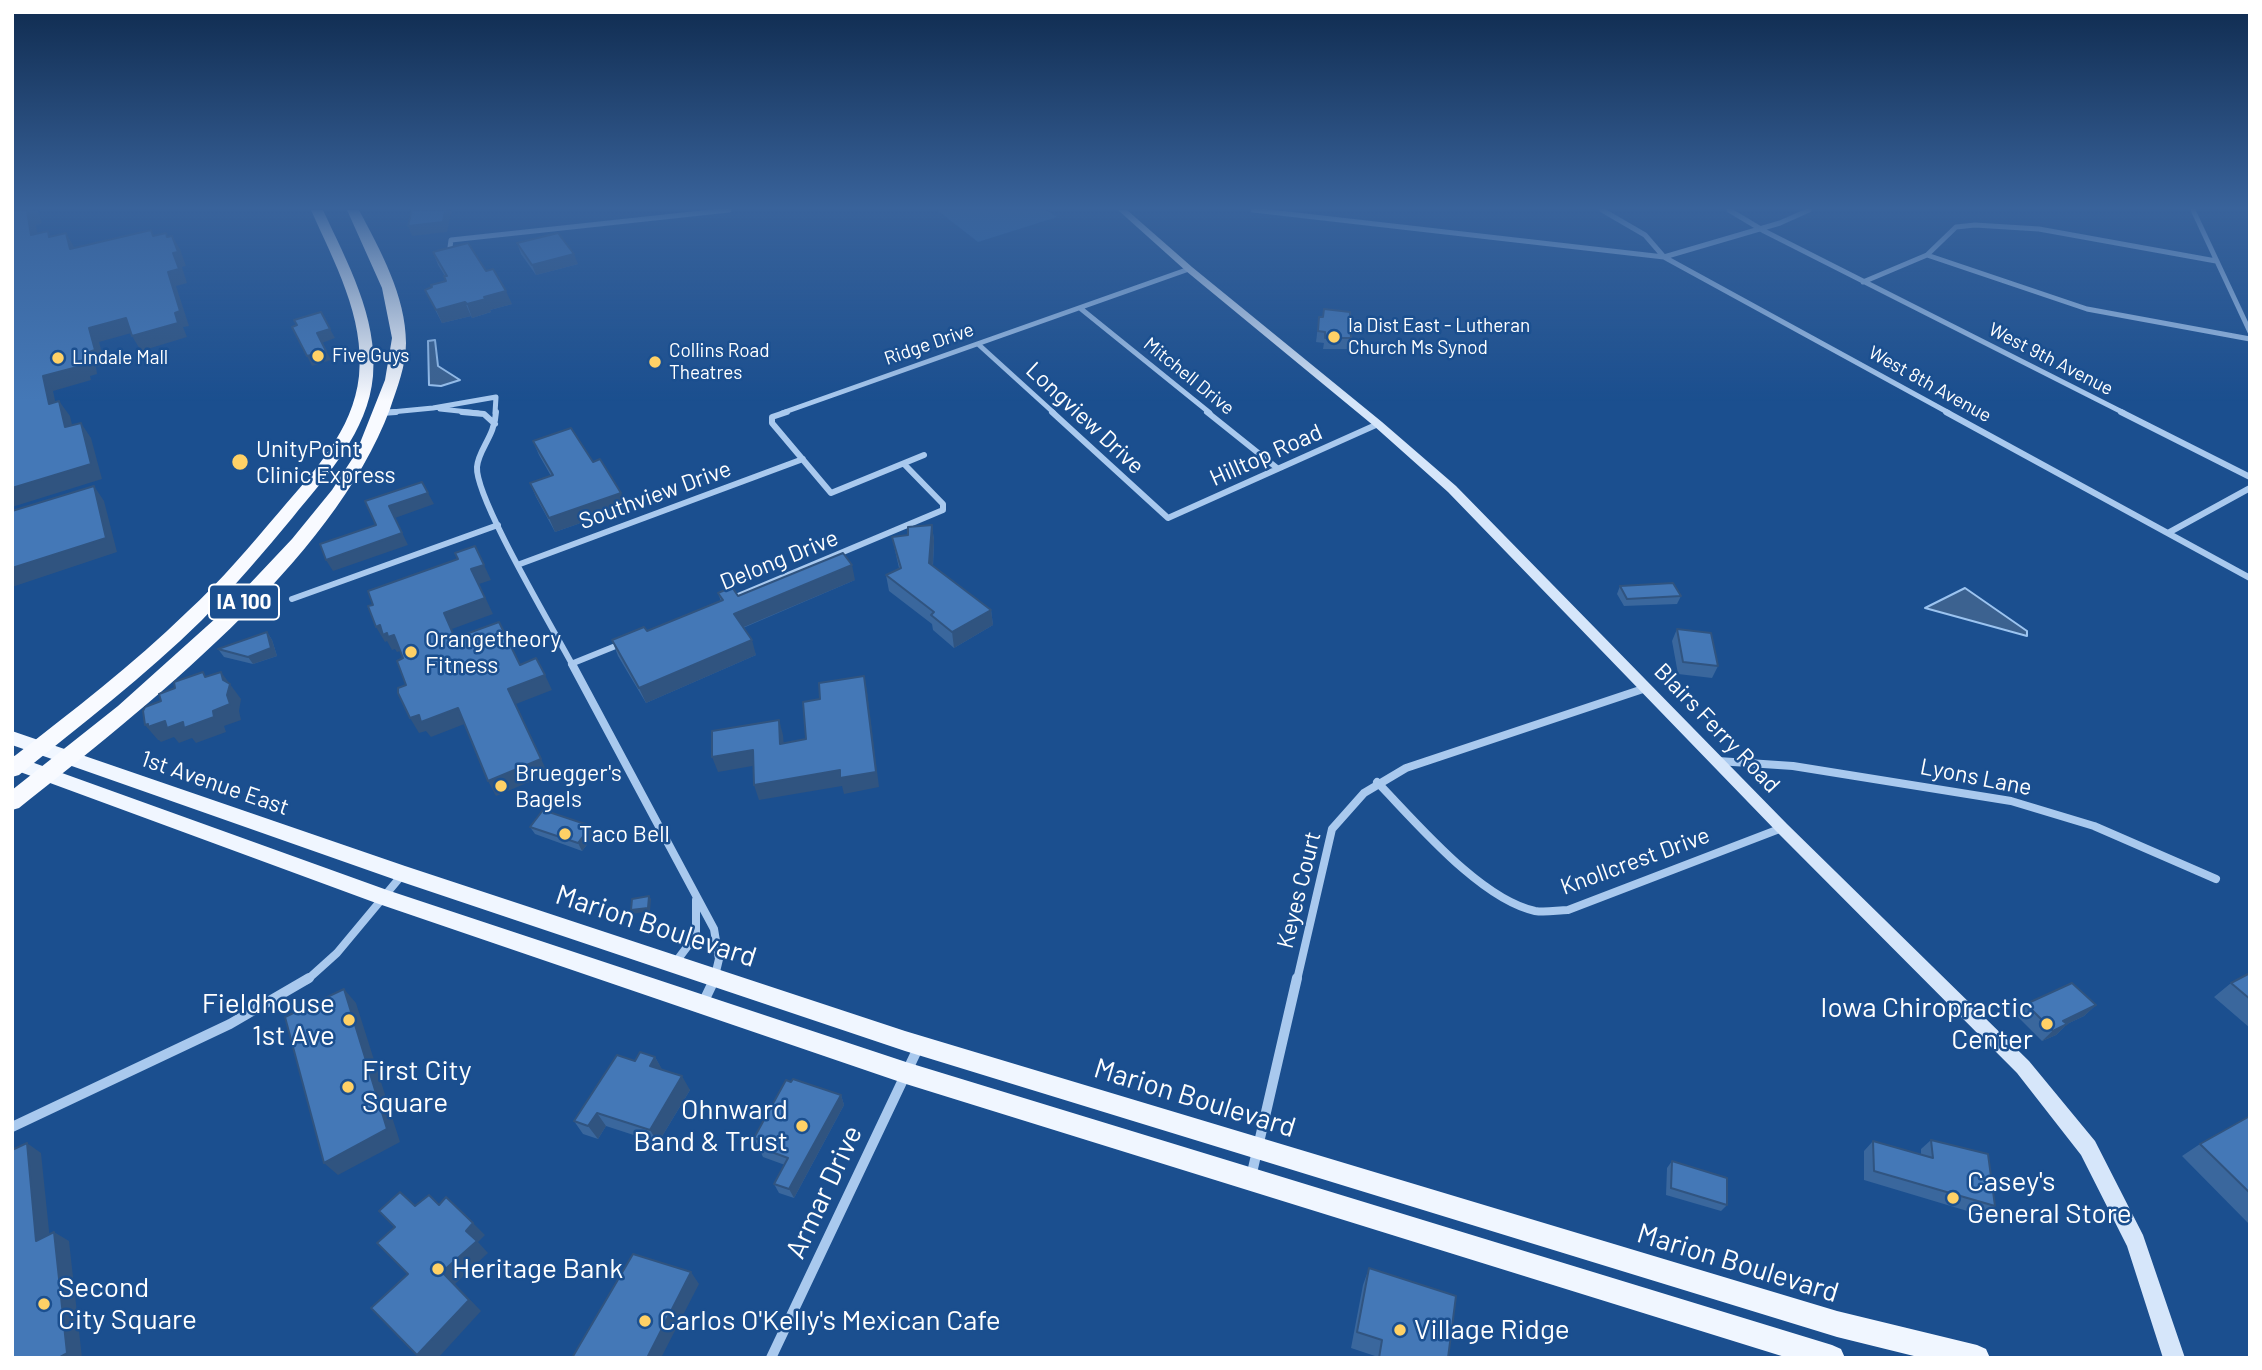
<!DOCTYPE html>
<html>
<head>
<meta charset="utf-8">
<style>
  body { margin:0 }
  #map { position:relative; width:2262px; height:1370px; overflow:hidden; background:#1b4f8f; font-family:Barlow,sans-serif }
  canvas { display:block }
  .frame { position:absolute; inset:0; border:14px solid #fff; pointer-events:none }
</style>
</head>
<body>
<div id="map">
<canvas width="2262" height="1370"></canvas>
<div class="frame"></div>
</div>
<script>
const g = document.querySelector('canvas').getContext('2d');
g.lineJoin = 'round';
function fillPath(path, color) {
  g.fillStyle = color;
  g.fill(path, 'evenodd');
}
function strokePath(path, color, width, dash) {
  g.strokeStyle = color;
  g.lineWidth = width;
  g.lineCap = dash ? 'butt' : 'round';
  g.setLineDash(dash || []);
  g.stroke(path);
}
function label(font, color, halo, rows, align = 'center') {
  g.font = font + ' Barlow,sans-serif';
  g.lineWidth = 5;
  g.setLineDash([]);
  g.textBaseline = 'middle';
  g.strokeStyle = halo;
  g.fillStyle = color;
  for (const [text, x, y, turn = 0] of rows) {
    g.save();
    g.translate(x, y);
    g.rotate((+turn || 0) * Math.PI / 180);
    g.textAlign = isNaN(turn) ? turn : align;
    if (halo) g.strokeText(text, 0, 0);
    g.fillText(text, 0, 0);
    g.restore();
  }
}
fillPath(new Path2D(`
  M937,210H1046L1057,217L978,242Z`), '#2e69ad');
const water = new Path2D(`
  M435,340L438,366L460,380L441,386L429,385L428,341Z
  M1965,588L2027,631V636L1925,608Z`);
fillPath(water, '#3c6290');
strokePath(water, '#9cc4f0', 2);
strokePath(new Path2D(`
  M1253,210L1664,257L1780,223L1809,210
  M1602,210L1645,235L1664,257L1949,413
  M1729,210L1764,231L2124,413
  M2193,210L2250,332
  M449,255L451,240L729,210
  M1927,255L2087,309L2250,339
  M1863,282L1927,255L1956,227L1975,225L2039,229L2216,261
  M1080,308L1210,413
  M978,344L1054,413
  M440,409L478,413
  M381,413L433,408L496,397L495,413
  M782,413L1189,269`), '#a9c9ee', 5);
strokePath(new Path2D(`
  M462,412L484,414L495,424
  M496,412C495,436 478,450 477,467C475,498 554,630 573,666
  M787,412L772,417V423L831,493L924,455
  M1052,412L1168,518L1378,424
  M1207,412L1277,468
  M1946,412L2250,578
  M2121,412L2250,477
  M381,413L396,412
  M2168,533L2250,488
  M520,564L803,459
  M292,599L498,525
  M731,599L943,510V504L905,465
  M571,664L623,643`), '#a9c9ee', 6);
strokePath(new Path2D(`
  M572,664L714,929L719,959L714,980
  M1718,761L1793,766L2011,801L2094,826L2216,879
  M1377,782C1416,822 1480,899 1535,911C1546,913 1558,910 1568,910L1782,828
  M675,963L696,935V900
  M307,980L337,953L402,875
  M1297,980L1332,829L1364,793L1406,768L1646,688`), '#a9c9ee', 8);
strokePath(new Path2D(`
  M703,1003L715,978
  M12,1127L230,1024L309,978
  M1251,1177L1297,978
  M771,1358L919,1046`), '#a9c9ee', 10);
fillPath(new Path2D(`
  M1118,210H1127L1192,267L1382,422L1456,486L1787,824L2029,1061L2095,1141L2143,1235L2185,1358H2163L2127,1246L2081,1155L2017,1073L1777,832L1448,492L1374,426L1186,271Z`), '#d6e6fa');
fillPath(new Path2D(`
  M12,731L405,866L905,1031L1837,1311L1977,1345L1986,1349L1990,1358H1922L1837,1337L905,1051L396,880L12,745Z
  M12,755L387,890L906,1062L1832,1345L1841,1349L1845,1358H1788L906,1084L376,903L12,769Z`), '#f0f6ff');
fillPath(new Path2D(`
  M311,210H323C347,262 378,317 373,376C368,432 327,475 293,517C264,552 234,587 202,620C145,676 81,725 19,775L12,777V758C72,711 133,665 187,612C221,581 250,546 280,511C314,471 353,431 359,376C365,317 334,262 311,210Z
  M347,210H359C380,250 406,296 406,343C406,366 397,388 390,409C333,562 145,708 19,808L12,810V790L118,706L226,609L292,539L332,490L356,453L385,380L392,338L382,288Z`), '#f8faff');
fillPath(new Path2D(`
  M517,243L578,264L536,275L521,254Z
  M433,252L486,271L512,304L490,310L491,312L472,318L471,316L442,323L425,290L446,281L444,276H445L438,265Z
  M1319,317L1351,338L1349,349H1323L1324,343L1316,342Z
  M533,441L593,462L626,507L555,532L536,497L530,483L551,476L539,455Z
  M932,525L934,541L933,566L991,610L993,625L954,648L933,630L932,624L889,591L886,575L899,568L892,537L908,535Z
  M855,580L743,628L756,655L646,703L618,656L612,640L647,631L721,601L718,593L738,596Z
  M1620,586L1681,596L1677,604L1624,606L1617,594Z
  M1677,629L1718,666L1712,678L1678,674L1672,641Z
  M267,632L272,640L277,656L253,664L224,657L218,649Z
  M530,827L595,834L582,851L535,834Z
  M2250,973V1028L2214,997L2231,983Z
  M2026,1004L2096,1005L2084,1016L2067,1024L2056,1035L2042,1041L2016,1015Z
  M655,1057L662,1070L690,1090L658,1143L606,1126L598,1139L583,1134L574,1121L635,1061Z
  M841,1095L844,1105L794,1198L779,1193L774,1184L785,1165L763,1157L754,1138Z
  M2250,1116V1225L2182,1156L2200,1144Z
  M1931,1140L1995,1206L1984,1216L1864,1180V1151L1873,1141L1921,1155V1149Z
  M1672,1161L1727,1205L1721,1211L1666,1195L1667,1168Z
  M1369,1268L1448,1358H1375V1356L1351,1348L1363,1285Z`), '#3a679d');
fillPath(new Path2D(`
  M32,210H38L42,223L36,225L40,249L31,235L27,211Z
  M445,210H452L447,232L412,236L408,226Z
  M66,233L74,247L79,263L70,249Z
  M172,236L180,249L186,266L182,267L187,283L176,286L189,326L183,327L187,337L141,351L132,336L175,313L168,272L173,253Z
  M574,254L578,264L536,275L532,265Z
  M506,291L512,304L490,310L491,312L472,318L467,304L484,297Z
  M465,302L471,316L442,323L436,310Z
  M126,318L135,332L99,342L105,365L96,367L97,374L90,376L91,380L53,391L59,419L49,404L43,376L80,361L86,353L89,328Z
  M330,329L335,338L322,343L331,360L312,366L307,356L317,333Z
  M59,401L70,416L76,442L65,427Z
  M81,423L91,438L102,479L12,507V488Z
  M94,486L104,501L117,552L12,587V568Z
  M428,493L434,504L395,518L408,545L333,571L326,560L402,533L389,506Z
  M621,493L626,507L555,532L549,518Z
  M932,525L934,541L932,579L929,563Z
  M484,565L491,580L479,584L493,614L452,629L463,654L455,638L444,613L471,569Z
  M852,565L855,580L739,629L734,614Z
  M991,610L993,625L954,648L952,632Z
  M380,625L387,633L394,635L403,650L397,652L395,649L392,650L387,641L385,642L376,627Z
  M267,632L272,640L277,656L253,664L248,657Z
  M752,640L756,655L646,703L639,688Z
  M221,672L241,699L239,711L241,720L224,726L226,732L196,743L192,738L179,743L174,737L161,742L159,740H158L145,725L165,721L183,722L213,711L223,680Z
  M545,675L552,690L516,704L548,774L496,796L488,781L508,689Z
  M864,676L867,691L879,787L844,794L842,786L759,800L754,785L840,770Z
  M458,708L467,723L431,737L426,731L419,733L410,718L419,715Z
  M779,720L783,735L785,759L780,744Z
  M753,750L758,765L718,772L712,757Z
  M591,826L595,834L582,851L578,843Z
  M649,896L651,899L650,911L632,914L631,910Z
  M344,989L356,1003L400,1142L338,1175L324,1163Z
  M2096,1005L2084,1016L2067,1024L2056,1035L2042,1041L2063,1021Z
  M655,1057L663,1071L650,1066Z
  M682,1076L690,1090L658,1143L650,1130Z
  M841,1095L844,1105L794,1198L789,1189Z
  M597,1113L606,1126L598,1139L588,1126Z
  M27,1143L41,1153L51,1250L36,1241Z
  M473,1223L485,1235L478,1242L488,1253L455,1284L481,1311L438,1358H420L417,1355L442,1272L466,1231Z
  M54,1232L69,1241L82,1358H58Z
  M691,1272L699,1284L661,1358H647Z`), '#305480');
const building = new Path2D(`
  M12,210H32L27,211L31,235L48,231L49,237L66,233L70,249L151,230L153,236L166,233L167,237L172,236L178,252L173,253L179,269L168,272L180,311L175,313L178,323L132,336L126,318L89,328L95,350L86,353L88,359L80,361L81,366L43,376L49,404L59,401L65,427L81,423L91,464L12,488Z
  M412,210H445L443,222L408,226Z
  M558,233L574,254L532,265L517,243Z
  M468,243L486,271L493,269L506,291L484,297L486,299L467,304L465,302L436,310L425,290L432,287L431,285L446,281L444,276H447L433,252Z
  M1324,309L1350,312L1351,338H1325V332L1318,331L1319,317H1323Z
  M321,312L330,329L317,333L326,351L307,356L292,327L297,325L294,320Z
  M571,428L593,462L600,459L621,493L549,518L530,483L553,475L533,441Z
  M422,482L428,493L389,506L402,533L326,560L320,544L376,525L365,501Z
  M94,486L106,538L12,568V511Z
  M932,525L929,563L991,610L952,632L931,615L934,612L886,575L901,568L892,537L908,535V527Z
  M475,546L484,565L471,569L485,598L444,613L455,638L499,622L520,665L536,658L545,675L508,689L541,759L488,781L458,708L421,722L419,715L410,718L398,693V688L406,685L397,661L403,658L394,635L388,637L387,633L383,635L380,625L376,627L368,606L373,605L368,591L458,559L455,553Z
  M843,553L852,565L734,614L752,640L639,688L612,640L644,627L647,631L723,600L718,593L732,587L738,596Z
  M1673,583L1681,596L1627,599L1620,586Z
  M1677,629L1711,633L1718,666L1683,662Z
  M267,632L271,648L248,657L218,649Z
  M203,672L205,677L221,672L223,680L230,684L227,695L230,704L213,711L214,717L184,728L183,722L167,728L165,721L148,727V724L145,725L143,711L145,707L161,701L159,694L175,688L174,682Z
  M864,676L876,772L840,778V770L754,785L753,750L712,757V731L779,720L780,744L806,739L803,702L820,699L819,683Z
  M543,810L591,826L578,843L530,827Z
  M649,896L648,908L631,910L632,899Z
  M2250,973V999L2231,983Z
  M2072,983L2096,1005L2063,1021L2067,1024L2053,1031L2026,1004Z
  M344,989L387,1129L324,1163L285,1017Z
  M640,1052L655,1057L650,1066L682,1076L650,1130L597,1113L588,1126L574,1121L617,1055L635,1061Z
  M793,1079L841,1095L789,1189L774,1184L788,1158L758,1147L762,1140L754,1138L786,1080L791,1082Z
  M2250,1116V1193L2200,1144Z
  M1931,1140L1988,1154L1995,1206L1874,1171L1873,1141L1933,1158Z
  M27,1143L36,1241L54,1232L67,1353L58,1358H12V1150Z
  M1672,1161L1727,1178V1205L1671,1188Z
  M400,1192L415,1206L429,1195L439,1205L446,1197L473,1223L466,1231L477,1241L442,1272L469,1300L417,1355L371,1308L408,1274L377,1243L395,1227L379,1211Z
  M633,1254L691,1272L647,1358H572Z
  M1369,1268L1456,1296L1448,1358H1379L1382,1340L1357,1332Z`);
fillPath(building, '#4478b7');
strokePath(building, '#305480', 2);
const sky = g.createLinearGradient(0, 0, 0, 401);
sky.addColorStop(0, '#0f2b4f');
sky.addColorStop(0.52, '#39639b');
sky.addColorStop(1, '#39639b00');
g.fillStyle = sky;
g.fillRect(0, 0, 2262, 401);
for (const [x, y, r, color] of [
  [1334,337,7,"#ffd166"],
  [318,356,7,"#ffd166"],
  [58,358,7,"#ffd166"],
  [655,362,7,"#ffd166"],
  [240,462,9,"#ffd166"],
  [411,652,7,"#ffd166"],
  [501,786,7,"#ffd166"],
  [565,834,7,"#ffd166"],
  [349,1020,7,"#ffd166"],
  [2047,1024,7,"#ffd166"],
  [348,1087,7,"#ffd166"],
  [802,1126,7,"#ffd166"],
  [1953,1198,7,"#ffd166"],
  [438,1269,7,"#ffd166"],
  [44,1304,7,"#ffd166"],
  [645,1321,7,"#ffd166"],
  [1400,1330,7,"#ffd166"]
]) {
  const dot = new Path2D();
  dot.arc(x, y, r, 0, 2 * Math.PI);
  g.fillStyle = color;
  g.fill(dot);
  strokePath(dot, '#1b4f8f', 2.5);
}
label('19px', '#fff', '#1b4f8f', [
  ["Ia Dist East - Lutheran",1348,326],
  ["Church Ms Synod",1348,348],
  ["Collins Road",669,351],
  ["Theatres",669,373],
  ["Five Guys",332,356],
  ["Lindale Mall",72,358]
], 'left');
label('19px', '#fff', '#1b4f8f', [
  ["Ridge Drive",929,344,-19],
  ["West 9th Avenue",2051,359,27],
  ["Mitchell Drive",1189,376,39],
  ["West 8th Avenue",1930,384,29]
]);
for (const [x, y, w] of [
  [244,602,70]
]) {
  const box = new Path2D();
  box.roundRect(x - w / 2, y - 17.5, w, 35, 5);
  g.fillStyle = '#1b4f8f';
  g.fill(box);
  strokePath(box, '#fff', 2);
}
label('bold 21px', '#fff', null, [
  ["IA 100",244,602]
]);
label('23px', '#fff', '#1b4f8f', [
  ["Longview Drive",1085,418,43],
  ["Hilltop Road",1266,455,-24],
  ["Southview Drive",655,495,-20],
  ["Delong Drive",779,560,-22],
  ["Blairs Ferry Road",1717,728,46],
  ["Lyons Lane",1976,777,11],
  ["1st Avenue East",215,783,19],
  ["Knollcrest Drive",1635,861,-20],
  ["Keyes Court",1299,890,-76]
]);
label('23px', '#fff', '#1b4f8f', [
  ["UnityPoint",256,449],
  ["Clinic Express",256,475],
  ["Orangetheory",425,639],
  ["Fitness",425,665],
  ["Bruegger's",515,773],
  ["Bagels",515,799],
  ["Taco Bell",579,834]
], 'left');
label('28px', '#fff', '#1b4f8f', [
  ["Marion Boulevard",656,926,18],
  ["Marion Boulevard",1195,1098,17],
  ["Armar Drive",824,1192,-65],
  ["Marion Boulevard",1738,1263,17]
]);
label('28px', '#fff', '#1b4f8f', [
  ["Fieldhouse",335,1004,"right"],
  ["1st Ave",335,1036,"right"],
  ["Iowa Chiropractic",2033,1008,"right"],
  ["Center",2033,1040,"right"],
  ["First City",362,1071],
  ["Square",362,1103],
  ["Ohnward",788,1110,"right"],
  ["Band & Trust",788,1142,"right"],
  ["Casey's",1967,1182],
  ["General Store",1967,1214],
  ["Heritage Bank",452,1269],
  ["Second",58,1288],
  ["City Square",58,1320],
  ["Carlos O'Kelly's Mexican Cafe",659,1321],
  ["Village Ridge",1414,1330]
], 'left');
</script>
</body>
</html>
